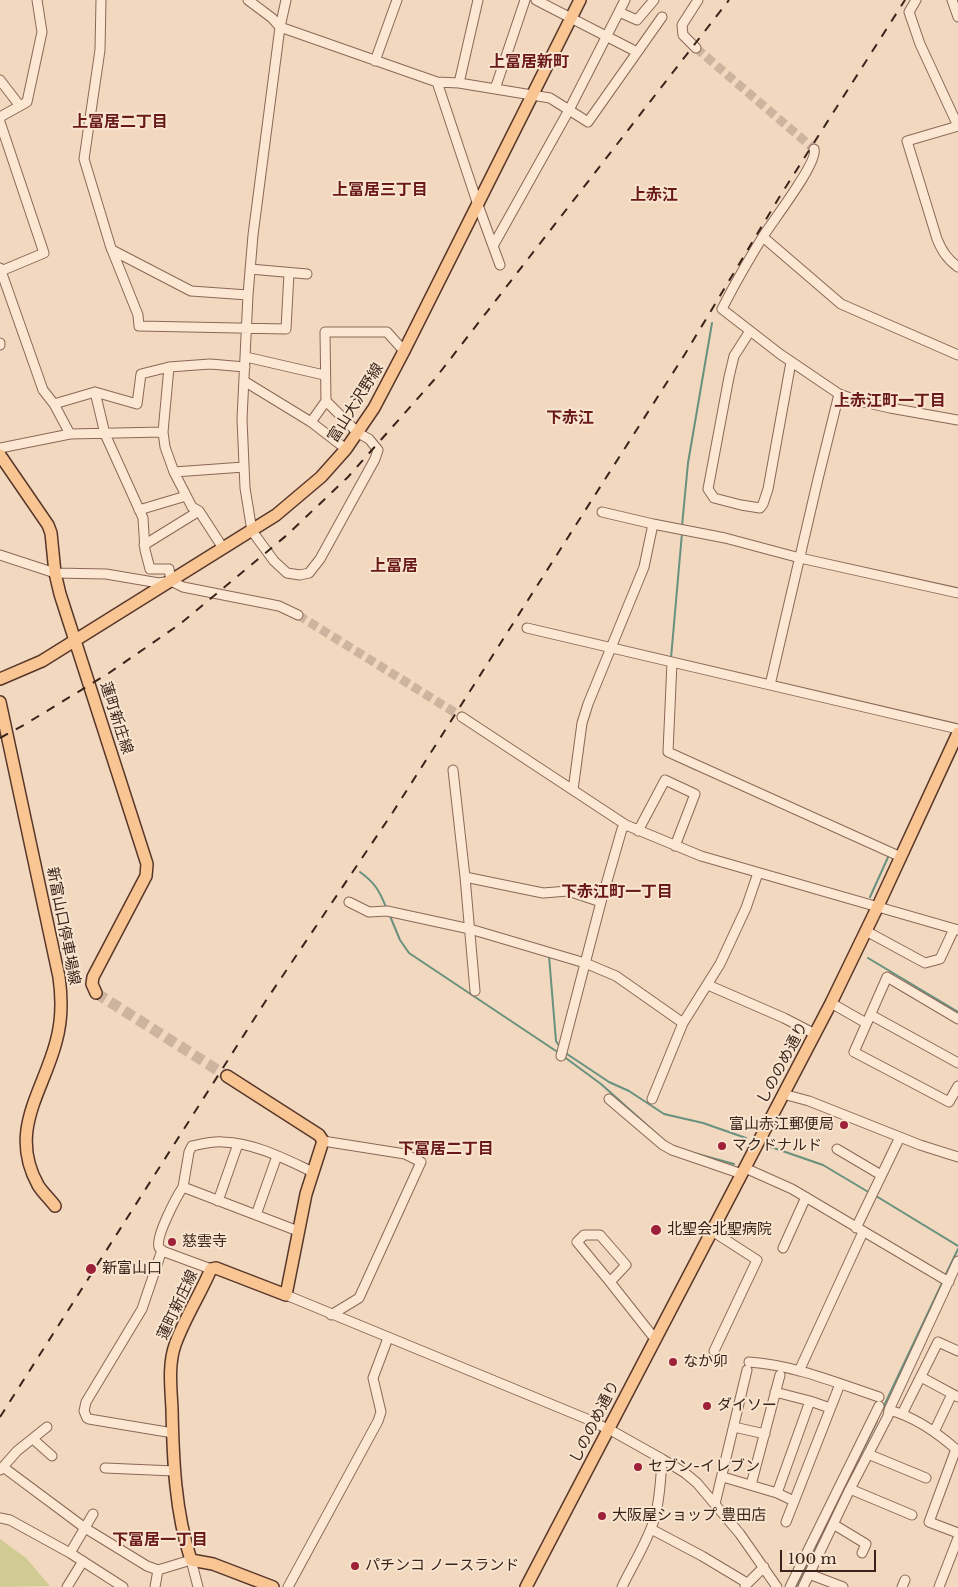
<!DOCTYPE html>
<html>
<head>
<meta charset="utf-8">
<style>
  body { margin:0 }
  #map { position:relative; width:958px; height:1587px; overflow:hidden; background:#f1d8bf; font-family:"Libre Baskerville",serif }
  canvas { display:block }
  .scale { position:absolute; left:780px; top:1550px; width:96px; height:22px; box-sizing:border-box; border:2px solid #39241b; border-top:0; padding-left:6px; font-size:15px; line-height:18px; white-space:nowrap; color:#39241b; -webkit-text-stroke:4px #f8e4cf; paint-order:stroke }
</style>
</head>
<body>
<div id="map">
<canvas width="958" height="1587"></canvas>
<div class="scale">100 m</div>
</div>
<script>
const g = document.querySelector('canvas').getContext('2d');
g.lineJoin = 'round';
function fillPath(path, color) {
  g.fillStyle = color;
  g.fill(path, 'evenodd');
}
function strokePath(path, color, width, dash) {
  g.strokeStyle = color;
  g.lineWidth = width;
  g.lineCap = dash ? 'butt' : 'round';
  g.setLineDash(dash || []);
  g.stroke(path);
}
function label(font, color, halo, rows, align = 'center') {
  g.font = font + ' "Libre Baskerville","Noto Sans JP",serif';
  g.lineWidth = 4;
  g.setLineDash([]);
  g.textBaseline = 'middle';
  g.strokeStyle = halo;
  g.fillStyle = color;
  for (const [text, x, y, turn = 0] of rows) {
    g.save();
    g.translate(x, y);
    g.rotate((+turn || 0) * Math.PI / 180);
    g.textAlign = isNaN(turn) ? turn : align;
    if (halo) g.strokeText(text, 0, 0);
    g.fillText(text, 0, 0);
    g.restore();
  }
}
fillPath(new Path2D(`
  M0,1539L26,1558L50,1586L0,1587Z`), '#d0cb92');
strokePath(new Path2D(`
  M682,526L688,463L712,323
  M671,658L682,533
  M664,750L665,733
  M670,757L697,770
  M360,872C375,883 379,890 386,907
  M870,897L889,855
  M390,916L400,940L409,953L559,1053
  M549,956L556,1041L561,1049
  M868,958L958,1012
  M564,1052L609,1082L629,1091L664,1114L703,1123L746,1138
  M563,1056L601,1084L667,1143
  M768,1146L823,1165L870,1193
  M694,1153L734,1164
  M876,1196L958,1246
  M945,1276L958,1249
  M882,1410L943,1281
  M796,1587L877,1421`), '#69917f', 2);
strokePath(new Path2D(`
  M696,48L814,149
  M298,615L462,717`), '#ccb49e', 9, [9, 4.5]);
strokePath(new Path2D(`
  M96,993L227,1076`), '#ccb49e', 11, [11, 5.5]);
const minor = new Path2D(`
  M101,0L100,50L84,159L111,248L112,250L191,291L248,295
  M248,0L272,18L280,27L437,82L459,83L550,98L588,122L662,17
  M286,0L280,27L253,235L248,295L242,419L245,488L252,531L274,561L287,573L300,575L309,573L320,559L375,459L378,450L369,439L358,433L326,401
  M536,0L637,52
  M916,0L909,12L920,44L958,126
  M952,0L958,17
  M619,12L637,20L654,0
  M696,48L683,35L682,25L698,0
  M375,61L397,0
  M0,80L20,106
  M437,82L478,205L500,265
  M459,83L478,0
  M495,89L525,0
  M0,117L27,102L42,32L37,0
  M0,122L44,253L1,271
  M958,126L907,141L937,239C942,251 947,259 958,267
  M814,149C819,162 771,223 762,238C748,261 734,285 722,309L780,354L839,394L859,401L890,408L958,420
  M763,237L841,304L958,355
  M493,246L569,110L625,0
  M112,250L138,315L139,326L286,329L289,273
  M0,268L43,390L54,404L70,434
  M250,269L307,274
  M750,331L734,356L729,377L708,489L714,498L741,505L760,508L763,504L768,489L791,362
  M0,343V345
  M246,357L324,375
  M169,367L163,432L165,447L174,472L192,507L199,511L223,548
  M244,381L311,422L346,449
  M95,392L105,434L143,518L145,550L150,569H169L171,581
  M54,404L95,392L137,404L141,374L169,367L210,364L245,367
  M311,422L326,401L325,332H387L404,351
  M0,448L70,434L163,432
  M174,472L244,467
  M139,510L186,496
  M602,512L653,524L725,538L800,558L958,593
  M144,545L199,511
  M0,555L55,573L106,574L159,583L171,581L183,587L279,606L298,615
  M527,628L958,729
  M672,662L668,752L901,857
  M770,685L818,479L839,394
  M462,717L626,825L701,856L958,930
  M453,770L465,877L475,991
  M573,790L582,723L588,704L644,567L653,524
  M638,831L665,780L695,794L675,846
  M465,877L543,893L568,891L601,902
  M349,902L369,912L387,911L470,929L585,963L616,976L683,1023L720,964L746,908L758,873
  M866,931L925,963L940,959L954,929
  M708,985L784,1018L815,1034
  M831,1003L866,1023
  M871,1015L958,1063
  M958,1019L887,977L854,1052L949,1102L958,1086
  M561,1056L601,902L622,829L626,825
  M783,1094L809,1101L920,1145L958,1157
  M609,1099L663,1145L672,1150L742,1174
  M652,1099L683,1023
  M323,1141L405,1154L421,1162L359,1298L331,1315
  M837,1149L881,1175
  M745,1168L792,1189L949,1282
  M183,1187C177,1196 155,1237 159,1247C159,1249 163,1251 165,1252L211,1269
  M218,1201L238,1144
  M256,1215L277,1156
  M856,1228L900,1137
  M298,1231L183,1187L189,1152L192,1146C202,1144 213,1141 223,1142C255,1143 285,1159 313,1172
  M712,1231L757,1260L714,1351
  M783,1248L806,1197
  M162,1250L142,1309L86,1402L84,1411L87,1418L89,1419L173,1433
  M610,1282L577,1242L584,1235H600L626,1265L610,1282L655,1339
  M286,1295L587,1419L614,1432L662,1459L685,1473L697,1483L740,1534L777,1587
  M749,1362C794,1365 837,1383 879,1397
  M799,1371L863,1232
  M921,1377L958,1397
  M775,1392L810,1401L830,1408
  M889,1410L958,1261
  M902,1414L938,1342L958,1351
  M734,1427L765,1434
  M934,1432L952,1394
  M33,1439L52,1456
  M956,1449L929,1522L958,1533
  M868,1454L926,1478
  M3,1467L17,1451L47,1427
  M105,1468L174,1471
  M0,1470L3,1467L85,1528L147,1566L158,1570L191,1560L198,1587
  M723,1477L777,1493L794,1501
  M751,1485L780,1375
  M850,1489L912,1515
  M777,1493L810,1401
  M715,1504L747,1370
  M0,1518L10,1520L70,1553L123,1587
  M786,1522L840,1384
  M833,1524L866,1544L862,1553
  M651,1529L702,1556L747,1583
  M70,1553L93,1514
  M809,1574L843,1587
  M745,1586L764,1567
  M67,1587L83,1561
  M155,1587L158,1570
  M288,1587L378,1421L381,1412L373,1378L388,1338
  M622,1587C633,1564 648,1541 655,1517C660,1498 661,1478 662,1459
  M790,1587L879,1406
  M803,1587L850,1489L888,1416L889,1410C915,1417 938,1433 958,1451
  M902,1587L905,1580
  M939,1587L958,1538`);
const major = new Path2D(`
  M0,455L48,525L51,533L55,573L60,594L147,864L146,876L93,977L92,984L96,993
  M0,679L42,661L276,515L321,477L346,449L374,408L404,351L580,0
  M0,702L59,977C62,998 62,1021 56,1042C43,1092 8,1131 38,1185C42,1192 50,1199 55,1206
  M227,1076L319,1135L323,1141L306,1194L286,1295L216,1268L211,1269C200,1295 184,1319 175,1345C168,1365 171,1388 172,1409C173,1459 175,1512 191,1560L213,1564L273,1587
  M526,1587L831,1003L878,906L958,733`);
strokePath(minor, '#8b6856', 11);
strokePath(major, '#58372b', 14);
strokePath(minor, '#fbe7d2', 9);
strokePath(major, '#f8c593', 11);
strokePath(new Path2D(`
  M0,738L24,725L109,673L180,624L287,535L348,477L434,380L729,0
  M0,1417L265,1002L393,812L528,600L685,354L780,196L905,0`), '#39241b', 2, [9, 9]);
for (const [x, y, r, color] of [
  [844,1125,5,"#9e213a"],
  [722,1146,5,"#9e213a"],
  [656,1230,6,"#9e213a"],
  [172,1242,5,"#9e213a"],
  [91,1269,6,"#9e213a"],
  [673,1362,5,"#9e213a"],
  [707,1406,5,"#9e213a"],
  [638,1467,5,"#9e213a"],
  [602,1516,5,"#9e213a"],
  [355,1566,5,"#9e213a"]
]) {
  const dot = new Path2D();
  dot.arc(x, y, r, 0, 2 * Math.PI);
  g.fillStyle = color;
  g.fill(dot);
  strokePath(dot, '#f8e4cf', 2);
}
label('15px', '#39241b', '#f8e4cf', [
  ["富山大沢野線",356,403,-58],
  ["蓮町新庄線",116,718,72],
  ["新富山口停車場線",63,926,79],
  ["しののめ通り",783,1063,-62],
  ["蓮町新庄線",178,1305,-65],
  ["しののめ通り",595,1422,-63]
]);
label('15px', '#39241b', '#f8e4cf', [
  ["富山赤江郵便局",834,1125,"right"],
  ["マクドナルド",732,1146],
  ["北聖会北聖病院",667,1230],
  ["慈雲寺",182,1242],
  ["新富山口",102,1269],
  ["なか卯",683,1362],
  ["ダイソー",717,1406],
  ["セブン-イレブン",648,1467],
  ["大阪屋ショップ 豊田店",612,1516],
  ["パチンコ ノースランド",365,1566]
], 'left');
label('bold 16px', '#691918', '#f8e4cf', [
  ["上冨居新町",529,62],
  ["上冨居二丁目",120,122],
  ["上冨居三丁目",380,190],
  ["上赤江",654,195],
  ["上赤江町一丁目",890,401],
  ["下赤江",570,418],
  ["上冨居",394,566],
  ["下赤江町一丁目",617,892],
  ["下冨居二丁目",446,1149],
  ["下冨居一丁目",160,1540]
]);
</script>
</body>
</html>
